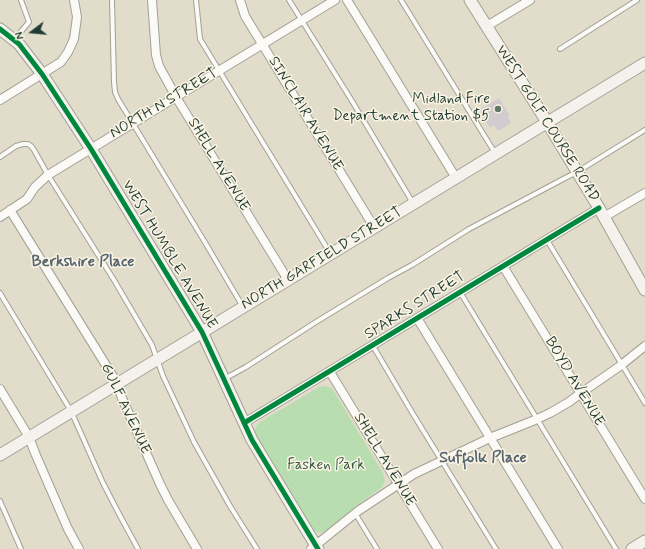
<!DOCTYPE html>
<html>
<head>
<meta charset="utf-8">
<style>
  body { margin:0 }
  #map { position:relative; width:645px; height:549px; overflow:hidden; background:#e2dcca; font-family:Mynerve,sans-serif }
  canvas { display:block }
  .north { position:absolute; left:12px; top:12px; width:40px; height:40px; -webkit-text-stroke:3px #fcf5e5; paint-order:stroke; rotate:254deg; font-size:11px; font-weight:700; line-height:16px; text-align:center; color:#1f3d34 }
  .north::after { content:''; display:block; margin:auto; width:14px; height:18px; background:#1f3d34; clip-path:polygon(50% 0,100% 100%,50% 72%,0 100%) }
</style>
</head>
<body>
<div id="map">
<canvas width="645" height="549"></canvas>
<div class="north">N</div>
</div>
<script>
const g = document.querySelector('canvas').getContext('2d');
g.lineJoin = 'round';
function fillPath(path, color) {
  g.fillStyle = color;
  g.fill(path, 'evenodd');
}
function strokePath(path, color, width, dash) {
  g.strokeStyle = color;
  g.lineWidth = width;
  g.lineCap = dash ? 'butt' : 'round';
  g.setLineDash(dash || []);
  g.stroke(path);
}
function label(font, color, halo, rows, align = 'center') {
  g.font = font + ' Mynerve,sans-serif';
  g.lineWidth = 3;
  g.setLineDash([]);
  g.textBaseline = 'middle';
  g.strokeStyle = halo;
  g.fillStyle = color;
  for (const [text, x, y, turn = 0] of rows) {
    g.save();
    g.translate(x, y);
    g.rotate((+turn || 0) * Math.PI / 180);
    g.textAlign = isNaN(turn) ? turn : align;
    if (halo) g.strokeText(text, 0, 0);
    g.fillText(text, 0, 0);
    g.restore();
  }
}
fillPath(new Path2D(`
  M324,386L329,387L333,390L383,473L385,481L382,487L352,509L325,531L319,533L313,530L256,436C254,430 255,426 260,422L319,387Z`), '#b8ddaf');
fillPath(new Path2D(`
  M499,98L510,116L508,117L511,123L498,131L494,125L490,128L479,110Z`), '#d1cccd');
const lane = new Path2D(`
  M112,0L114,82L115,92L118,99L206,244L243,307
  M196,0L200,39L330,253
  M289,0L352,101L413,203
  M401,0L495,153
  M14,40L29,22L21,0
  M560,49L637,0
  M0,157L16,146L23,144H28L31,146L34,150L48,175L114,280L152,345L163,376L194,442L230,506L257,549
  M547,240L645,403
  M460,292L616,549
  M0,293L71,411L103,483L118,512L138,549
  M373,346L413,414L496,549
  M224,379L246,367L316,322L388,278L412,265L469,229L567,177L577,172L645,130
  M0,501L21,549
  M355,513L377,549`);
const street = new Path2D(`
  M152,0L156,55L159,66L176,97L288,280
  M240,0L245,16L374,227
  M347,0L456,178
  M487,26L530,0
  M0,100L61,62L68,52L74,39L77,17L74,0
  M10,210L117,383L122,398L160,484L168,500L197,549
  M0,217L27,199L35,187L48,175L335,0
  M604,217L645,193
  M503,266L645,499
  M417,318L558,549
  M330,372L438,549
  M0,389L29,437L35,453L68,529L79,549
  M244,423L599,208
  M311,549L358,511L414,474L490,438L535,420L550,413L569,402L581,393L620,366L645,346`);
const secondary = new Path2D(`
  M470,0L547,122L599,208L645,290
  M0,29L19,44L42,74L91,149L202,332L252,440L318,549
  M0,455L645,63
  M632,549L645,541`);
strokePath(lane, '#a1a196', 6);
strokePath(street, '#a1a196', 10);
strokePath(secondary, '#a1a196', 13);
strokePath(new Path2D(`
  M312,390L316,397
  M296,405L305,419L309,420H311L314,415L320,412C326,414 332,415 336,408
  M317,414L319,418
  M263,441C263,434 266,434 269,428C271,425 272,422 274,419C278,412 287,409 294,405C302,400 304,395 313,399L321,395L325,391L328,394L335,404L336,408L340,412L342,415L344,430L347,437L373,461L375,469V477L373,484L370,489L365,492L357,493L350,496L346,499L334,516L326,522
  M275,459L284,469V471L285,476
  M286,479C291,482 296,487 300,492C304,499 312,519 319,522C321,523 330,523 332,522`), '#c8c9c4', 1, [3, 3]);
strokePath(lane, '#fbfaf7', 4);
strokePath(street, '#fbfaf7', 8);
strokePath(secondary, '#f5f1ed', 11);
strokePath(new Path2D(`
  M0,29L19,44L42,74L91,149L202,332L252,440L318,549
  M244,423L599,208`), '#00873e', 5);
for (const [x, y, r, color] of [
  [498,109,4,"#637568"]
]) {
  const dot = new Path2D();
  dot.arc(x, y, r, 0, 2 * Math.PI);
  g.fillStyle = color;
  g.fill(dot);
  strokePath(dot, '#fcf5e5', 1.5);
}
label('15px', '#1f3d34', '#fcf5e5', [
  ["Midland Fire",490,100],
  ["Department Station $5",490,117]
], 'right');
label('15px', '#1f3d34', '#fcf5e5', [
  ["NORTH N STREET",164,104,-31],
  ["SINCLAIR AVENUE",305,114,59],
  ["WEST GOLF COURSE ROAD",547,124,58],
  ["SHELL AVENUE",218,165,59],
  ["WEST HUMBLE AVENUE",169,255,59],
  ["NORTH GARFIELD STREET",322,259,-31],
  ["SPARKS STREET",415,306,-32],
  ["BOYD AVENUE",574,382,59],
  ["GULF AVENUE",125,409,65],
  ["SHELL AVENUE",384,460,59]
]);
label('15px', '#375d48', '#fcf5e5', [
  ["Fasken Park",326,466]
]);
label('bold 16px', '#566570', '#fcf5e5', [
  ["Berkshire Place",83,263],
  ["Suffolk Place",483,459]
]);
</script>
</body>
</html>
